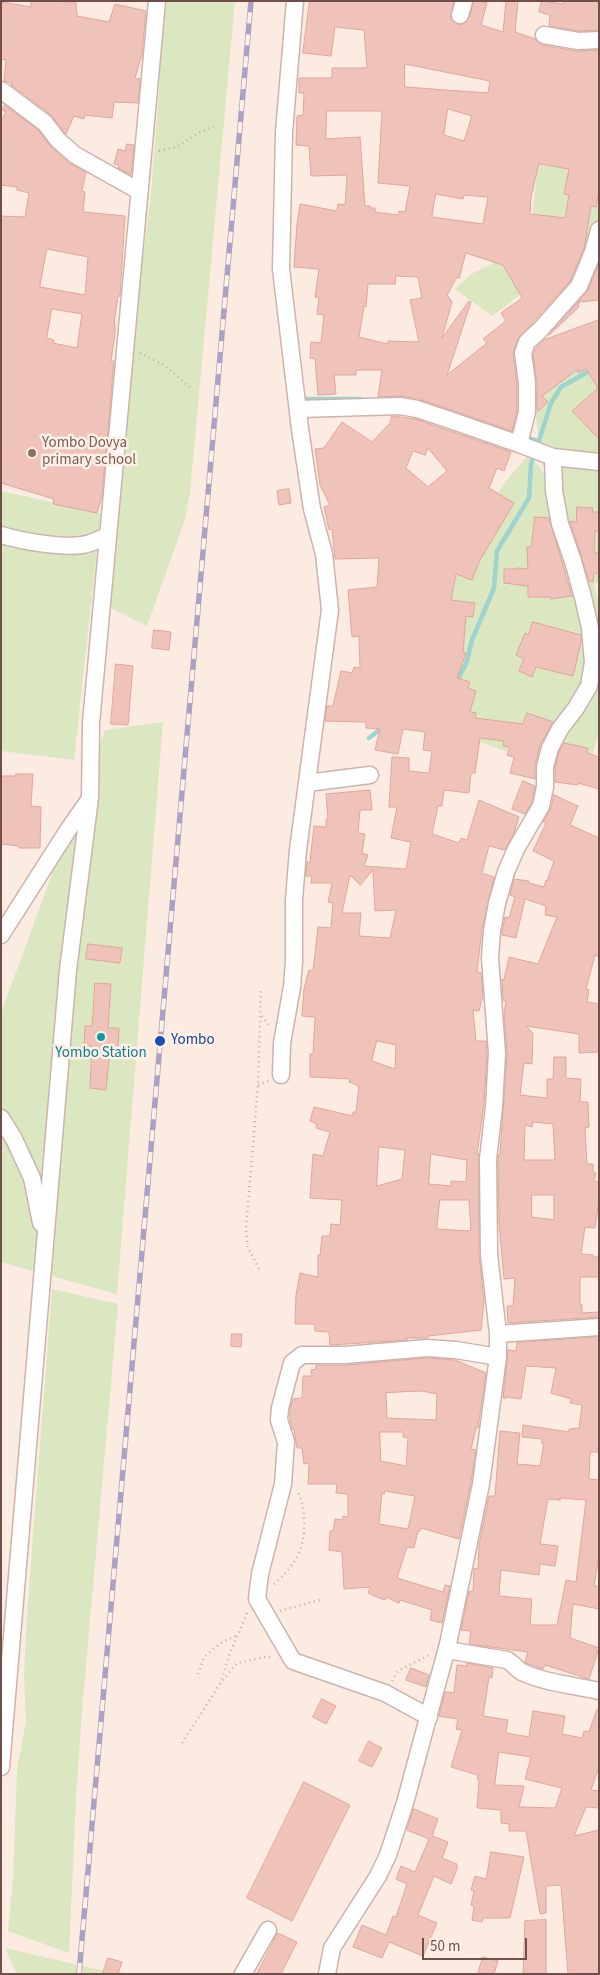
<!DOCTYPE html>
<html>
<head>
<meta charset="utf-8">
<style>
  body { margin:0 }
  #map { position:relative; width:600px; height:1975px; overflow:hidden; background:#fbebe1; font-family:"Source Sans 3",sans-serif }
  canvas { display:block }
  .frame { position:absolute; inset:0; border:2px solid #714e49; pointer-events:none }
  .scale { position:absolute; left:422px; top:1938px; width:105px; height:22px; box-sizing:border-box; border:2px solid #714e49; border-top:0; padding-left:6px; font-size:15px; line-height:18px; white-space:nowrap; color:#714e49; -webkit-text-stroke:4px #fef0e7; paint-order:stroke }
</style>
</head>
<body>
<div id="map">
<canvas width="600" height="1975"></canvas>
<div class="frame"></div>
<div class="scale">50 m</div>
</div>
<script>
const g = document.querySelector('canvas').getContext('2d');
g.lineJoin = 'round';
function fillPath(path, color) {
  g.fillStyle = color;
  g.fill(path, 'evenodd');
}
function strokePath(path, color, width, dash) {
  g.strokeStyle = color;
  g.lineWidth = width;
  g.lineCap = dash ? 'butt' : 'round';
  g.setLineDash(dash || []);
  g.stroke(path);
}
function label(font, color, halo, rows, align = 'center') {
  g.font = font + ' "Source Sans 3",sans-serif';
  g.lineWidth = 5;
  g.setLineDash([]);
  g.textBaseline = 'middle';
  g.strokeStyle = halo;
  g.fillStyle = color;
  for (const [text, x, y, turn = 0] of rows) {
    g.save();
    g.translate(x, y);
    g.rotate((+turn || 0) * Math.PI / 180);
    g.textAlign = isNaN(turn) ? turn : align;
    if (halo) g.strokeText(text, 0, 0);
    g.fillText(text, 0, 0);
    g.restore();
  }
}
fillPath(new Path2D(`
  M164,1H235L190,492L185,519L147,626L107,606L119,514L139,287L151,195L159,92L162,13Z
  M538,165L599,173V245L569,292L534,284L492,316L455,289L473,273L529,246Z
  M599,350V581L594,585L599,603V732L585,780L455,733L433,575L454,557L507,480L529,454L545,475L532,392Z
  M1,491L101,513L74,760L1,751Z
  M163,722L117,1294L1,1262V1013L105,730Z
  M52,1289L118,1304L82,1711L76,1797L69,1953L8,1931L13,1881L17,1770L26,1721L24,1676L27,1615Z
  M5,1948L117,1974H17Z`), '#dae7c1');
strokePath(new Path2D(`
  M302,399H361
  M524,437L538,441
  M537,447L551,403L561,387L591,370
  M456,682L466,664L472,640L494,588L497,551L529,498L531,464L534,454
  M369,738L383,727`), '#9ed4d0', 4.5);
const building = new Path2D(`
  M31,1L76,2L77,16L109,22L115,4L146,11L142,54L135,78L140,79L138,103L114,102L112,118L85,115L84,119L74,116L66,134L51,115L11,85L12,83L4,81L6,60L1,59V2L31,7Z
  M310,1H454L450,18L457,24L462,25L469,18L474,1H479L487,3L481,25L503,32L506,1H518L515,32L535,39L542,45L576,51L599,50V193L596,207L591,206L584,249L570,281L518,339L513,354L517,384V411L512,431L419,399L400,396L378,397L382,370H356V375H334L336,394L318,395L315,359L310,358L311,342L321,343L324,315L317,314L319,298L315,297L319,269L294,267L297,224L300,204L337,211L338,204L345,205L347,175L311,176L309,146L296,145L297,116L303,115L304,93H299V78H332V68H367L364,30L335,27L331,56L303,53ZM405,64L490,81L488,93L405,87ZM448,109L472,116L464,141L444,135ZM327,111H382L378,183L410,186L405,212L399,211L398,215L375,212V208H370V206H365L360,137L326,139ZM539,164L569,169L564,194L569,195L565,218L530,214L531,198ZM436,194L463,199L464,195L488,197L483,224L432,217ZM466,253L503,265L522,298L501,313L506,321L483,339L487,343L447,375L471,302L469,301L442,338L452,302L447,295L457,277L459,278ZM396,276L418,277L422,298L410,300L419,342L388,341V344L359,337L364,306L366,307L368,284H395Z
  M542,1L563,4V1H599V30L579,31L549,26L550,15L539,12Z
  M5,105L38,130L51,147L69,163L86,172L82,191L85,192L83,212L125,216L120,296H118L114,323H115V333L111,361H114L102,497L97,513L53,504L54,499L1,483V216L25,217L29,193L17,190V187L1,185V120L6,112L2,110ZM47,249L88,257L85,295L40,287ZM52,309L82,314L77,348L53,343L54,340L47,338Z
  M127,144L134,145L131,175L118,168L119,165L114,164L118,149L125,151Z
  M599,264V300L579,302L578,308L549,335L587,292Z
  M599,320V439L572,411L598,388L586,369L578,373L577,370L542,396L548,402L539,411L537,409V383L533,354L536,348L544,340Z
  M392,416L415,419L511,452L504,471L497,468L489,488L514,503L480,560L472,580L456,574L451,600L475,603L473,617L466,616L463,652L466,653L457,678L470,682L468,688L476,691L470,712L476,713L475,718L523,724L527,713L553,722L540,745L535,764V779L510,773L514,757L507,755L510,747L503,746L504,741L480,738L475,773H471L469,793L444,790L442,806H438L432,834L459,843L461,838L467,840L479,800L519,817L514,833L505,850L489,846L482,873L494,877L482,929L477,972L481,973L483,995L479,1011L473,1010L476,1041H486L487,1053L484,1104L477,1154H479V1254L484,1301L481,1330L428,1336V1338H405L408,1340L330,1345L329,1332L315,1331V1324H295L296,1295L300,1273L318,1277V1255H320L322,1236H330L331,1224L340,1225L342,1200L310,1198L313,1154L323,1156L330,1132L316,1128L317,1124L310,1121L314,1107L353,1116V1112H356L359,1086L349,1082L350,1079L310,1077V1054H313L315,1017L302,1016L304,989L309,970L313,971L318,927L331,928L333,903L328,902L332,883H311L312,876H306L307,862H310L314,826L326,827V819H328L326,794L370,790L372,810H360L358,833L365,834L362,853L368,855L364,866L406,869L411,842L391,838L397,807H389L392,757L409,758V771L429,773L432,751L423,750L425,732L403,729L398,754L375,750L380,729L366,728V722L325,721L327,706H333L341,671L352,673L354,667L360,668L359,636L352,637L348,590L377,587L379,558L335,559L332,529L329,530L324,507L330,505L320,485L315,449L324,448L342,422L372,442L390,423ZM428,448L447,471L428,487L406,468L413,451L425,455ZM373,870L375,911L396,910L390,938L359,936L361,913H342L350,875L360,885ZM377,1041L396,1045L395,1069L372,1061ZM379,1147L405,1150L402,1179L377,1186ZM431,1154L467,1160L466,1182L451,1181V1186L429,1184ZM440,1200H469L471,1231L437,1229Z
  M289,489L291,503L279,505L277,491Z
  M577,507L593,508L592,512H599V531H595L594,553H599V573H594L593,582L589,581L570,521L576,522Z
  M535,517L549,518L572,596L551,599V597H528V586L504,583V569H516V568L528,569L527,547H531Z
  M533,622L581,635V642L573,676L536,667L532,677L519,671L524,659L516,655L525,633L528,635Z
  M154,630L171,632L169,650L152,648Z
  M116,664L133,666L128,725L111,724Z
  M564,743L588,748L587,753L599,757V789L578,783V785L555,782V768L559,752Z
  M16,774H33L31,806L41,807L40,848H19V846L1,844V776H16Z
  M523,781L535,786L532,802L525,814L512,809Z
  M554,795L578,806L570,825L599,838V957L595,955L586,989L589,990L587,1002L599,1004V1052L579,1053V1034L526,1026L533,1033L532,1064L524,1063L520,1095L547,1098V1079H553L554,1057H566V1078L581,1079L580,1102H588L589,1127L585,1128L587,1164H593V1172L596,1173L594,1181L599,1182V1200L595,1228L585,1227L581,1254L593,1255V1257H599V1277H580V1305H582V1313L599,1312V1317L508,1323L507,1306H513L515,1278L504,1279L499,1223L498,1160L499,1154H500L507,1054L504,1015L506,1001L503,1000L502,979L504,980L509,957L538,964L557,917L545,915L546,906L525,899L516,938L502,935V932L505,917L509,918L515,897L510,895L514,879L529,881V883L544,887L546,880L547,881L554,861L533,851L546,823L543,822L551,808ZM533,1122L553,1124L555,1160H524L525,1125L532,1127ZM532,1195H554V1220L532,1217Z
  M88,944L122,948L120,963L86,959Z
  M95,983L111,984L108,1028H119L118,1048H110L106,1090L90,1088L92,1046H84L85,1026H92Z
  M232,1334H242L241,1347L231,1346Z
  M599,1337V1452H590L589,1479L599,1480V1556L594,1586H599V1609L573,1604L570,1638L599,1648L589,1679L545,1665L543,1669L526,1663L525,1662L528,1652L469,1644L471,1631L461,1630L469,1591L473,1592L474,1568L478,1569L479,1545L489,1496H495L500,1431L520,1433L517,1464L540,1466L544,1444H542V1439L522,1437L523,1425L569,1432V1429L579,1428L582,1405L570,1403L571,1399L551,1393L556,1368L526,1366L521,1399L505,1397V1399L503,1398L508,1350L516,1351L517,1343ZM560,1498L586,1500L576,1582L566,1580L557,1625H530L532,1599L499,1596L501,1570L539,1575L540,1564L555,1566L558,1546L540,1544L548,1499L560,1500Z
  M427,1358L455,1360L486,1373L478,1428H476L471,1449L476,1450L471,1482L459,1539L421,1528L420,1531H418L414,1548L407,1547L397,1578L443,1592L445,1585L450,1586L442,1623L430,1620L432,1610L400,1600L399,1603L386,1597L385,1600L374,1596L368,1593L370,1587L344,1589L342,1552L329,1550L330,1531H333L335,1519L342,1520L343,1516L348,1517V1494L336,1493L337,1484H308L309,1463L304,1464L302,1448H297L294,1429H292L290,1422V1410L293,1399L302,1398L303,1376H312L311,1370L316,1369V1365H346ZM422,1391L437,1394L436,1420L387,1418L386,1393ZM380,1432H403V1437L408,1438L406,1466L381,1461ZM385,1491L415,1496L408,1529L379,1524L382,1493L384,1494Z
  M467,1663L493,1668L492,1678L489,1677L483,1716L508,1720L506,1733L529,1737L533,1711L565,1716L562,1734L582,1738L584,1731L589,1732L597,1709L599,1710V1767L591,1790L599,1791V1808L586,1807L574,1836L599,1830V1974H568L561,1885L546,1886V1913L540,1914L526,1831H509V1824L501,1823V1810L477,1808L479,1780L477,1779L478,1775L451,1767L462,1730L456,1729L458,1719L439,1716L445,1692L454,1693L457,1665L467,1666ZM499,1752L531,1757L525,1779L562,1788L555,1808L519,1807L524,1786L495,1785Z
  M411,1668L429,1675L426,1687L406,1680Z
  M322,1699L336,1706L326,1724L313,1717Z
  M369,1741L382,1748L372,1767L359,1761Z
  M304,1782L350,1805L292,1921L247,1898Z
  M414,1809L438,1819L432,1836L448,1842L442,1858L457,1864V1869L451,1884L434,1876L418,1915L437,1923L423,1956L389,1942L382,1958L353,1947L362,1925L386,1935L393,1916L396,1917L407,1884L396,1879L401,1866L415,1872L429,1839L407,1830Z
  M491,1852L524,1857L510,1918H483L482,1922L472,1920L474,1907L471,1905L474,1891L471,1890L475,1876L486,1879Z
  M546,1920V1974H523L525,1921Z
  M278,1933L297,1942L281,1974H257Z
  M483,1957L498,1961L494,1974H478Z
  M108,1958L122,1962L118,1974H103Z`);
fillPath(building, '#efc3ba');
strokePath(building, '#e1a59b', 1);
const minor = new Path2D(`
  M460,15L464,1
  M544,35L578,41L599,40
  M1,90L45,123L58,140L75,155L139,191
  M299,409L400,406L417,409L450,420L519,444L553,457L599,462
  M519,444L527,412V383L523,353L527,342L540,330L579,286L593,252L599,230
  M1,535C21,541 61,548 82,545C91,544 99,539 107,536
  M307,783L370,775
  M1,935L68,830L89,800
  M281,1075L282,1043L292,987L294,962V900L298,850L330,610L324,554L312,509L300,429L281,269L284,132L295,1
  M1,1118L14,1139L32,1178L41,1223
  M498,1334L599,1327
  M447,1650L507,1660C513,1663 516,1669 522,1672C545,1683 574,1685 599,1691
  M429,1717L385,1693L293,1661L257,1599L260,1574L283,1484L286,1442L279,1420L280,1408L292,1363L302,1355H345L427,1348L456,1350L498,1357
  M1,1767L68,970L90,798L91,723L157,1
  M243,1974L268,1930
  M327,1974L332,1948L378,1876L388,1855L405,1803L448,1644L481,1484L498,1357V1334L489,1254L488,1159L494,1107L497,1053L490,958L492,931L497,903L506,872L516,849L541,806L545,787V767L550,748L560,729L576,708L589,686L593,662L590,628L583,597L573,561L560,524L554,491L553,457`);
strokePath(minor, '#cdb3ac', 19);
strokePath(new Path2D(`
  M159,151L177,147L198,133L217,125
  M140,353L164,365L193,390
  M262,1016L269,1025
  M258,1085L268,1081
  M259,1269L247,1245L246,1229L258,1085L261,989
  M274,1584C296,1565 306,1547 304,1518C303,1508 302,1499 297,1491
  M280,1611L323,1599
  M198,1674L204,1657L221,1643L237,1635
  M392,1681L398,1671L429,1655
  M220,1684L229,1656L247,1613
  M182,1743L220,1684L237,1663L265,1657L274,1658`), '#d3a69e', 2.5, [1, 4]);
strokePath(minor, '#fff', 16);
const rail = new Path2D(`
  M79,1974L251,1`);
strokePath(rail, '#aba1c3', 5.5);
strokePath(rail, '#fef0e7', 4, [11]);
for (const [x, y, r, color] of [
  [32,453,5,"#8d6e63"],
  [101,1037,5,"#0f9aa8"],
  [160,1041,6,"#1a4fb4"]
]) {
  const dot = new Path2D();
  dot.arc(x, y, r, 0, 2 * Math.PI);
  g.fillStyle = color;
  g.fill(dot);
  strokePath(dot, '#fef0e7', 2);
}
label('15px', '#785e54', '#fef0e7', [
  ["Yombo Dovya",42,444],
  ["primary school",42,461]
], 'left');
label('15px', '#164399', '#fef0e7', [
  ["Yombo",171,1041]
], 'left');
label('15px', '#0d838f', '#fef0e7', [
  ["Yombo Station",101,1054]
]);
</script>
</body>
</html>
